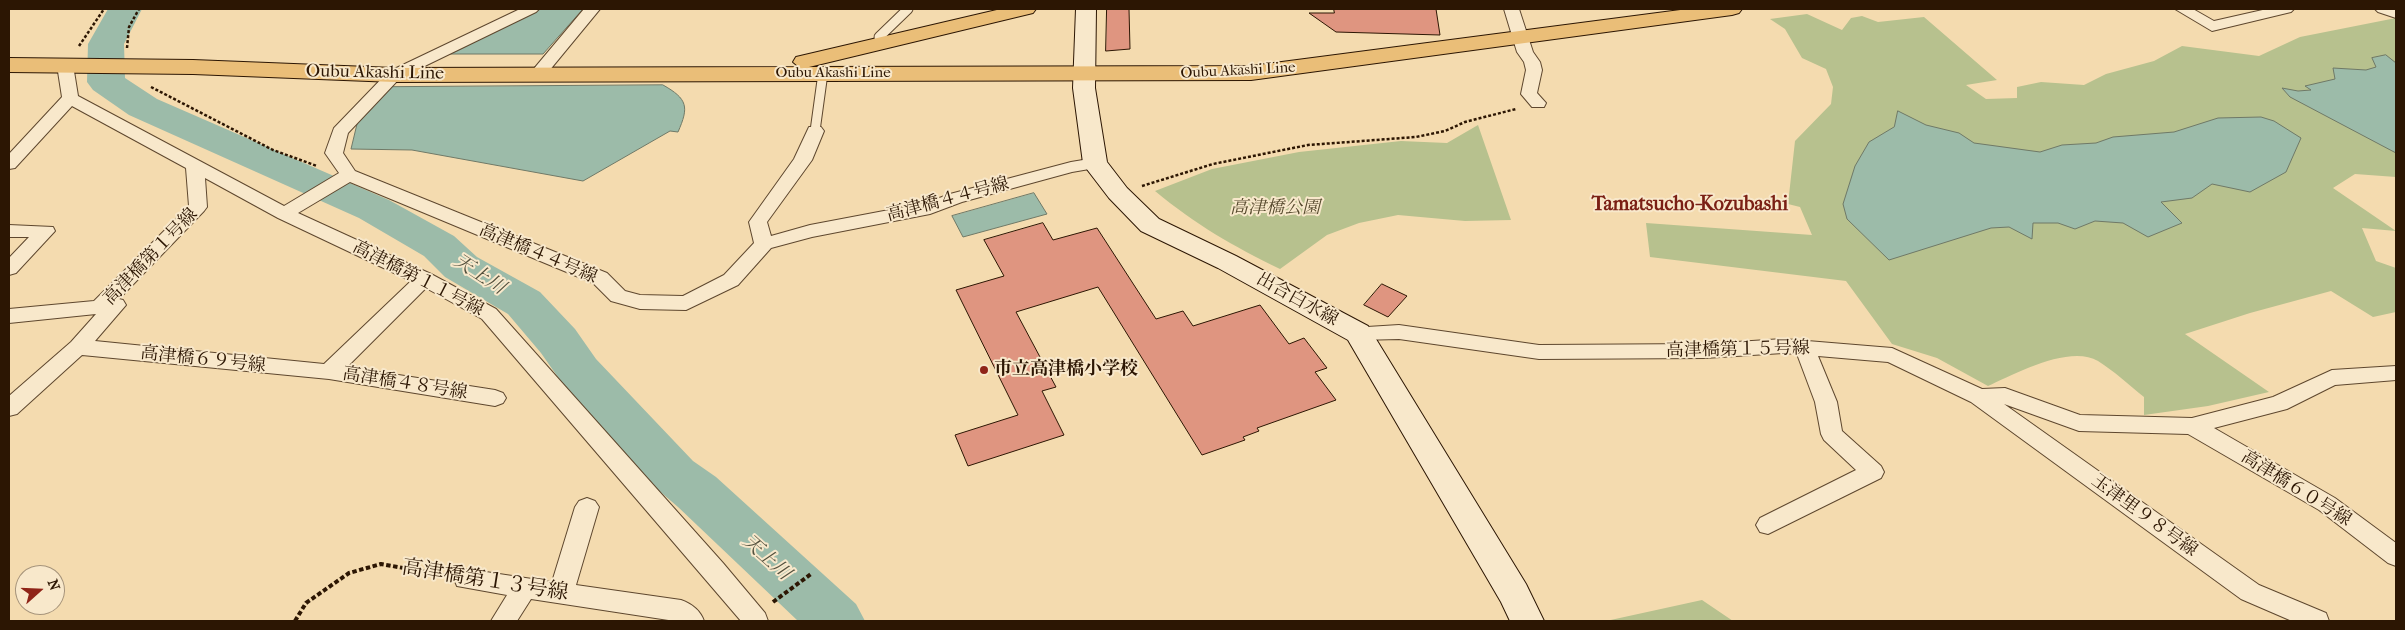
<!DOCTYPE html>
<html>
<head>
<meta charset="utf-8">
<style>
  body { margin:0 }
  #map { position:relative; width:2405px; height:630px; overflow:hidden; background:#f4dbaf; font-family:"IM FELL French Canon",serif }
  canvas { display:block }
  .frame { position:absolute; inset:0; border:10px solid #2c1603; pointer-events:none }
  .north { position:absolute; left:15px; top:565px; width:50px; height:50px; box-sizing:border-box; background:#f8e8cb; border:1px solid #a6947b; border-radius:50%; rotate:70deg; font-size:14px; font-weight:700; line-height:20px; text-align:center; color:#2c1603 }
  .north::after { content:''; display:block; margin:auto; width:18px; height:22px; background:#8f2418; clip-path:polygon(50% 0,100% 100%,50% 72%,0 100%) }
</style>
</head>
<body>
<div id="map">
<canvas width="2405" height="630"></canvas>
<div class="frame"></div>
<div class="north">N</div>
</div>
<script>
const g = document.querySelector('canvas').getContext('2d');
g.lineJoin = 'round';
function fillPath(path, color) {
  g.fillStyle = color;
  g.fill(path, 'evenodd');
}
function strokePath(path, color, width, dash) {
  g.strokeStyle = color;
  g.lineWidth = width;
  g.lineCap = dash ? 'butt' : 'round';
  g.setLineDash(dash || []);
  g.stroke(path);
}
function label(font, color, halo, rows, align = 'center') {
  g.font = font + ' "IM FELL French Canon","Noto Serif JP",serif';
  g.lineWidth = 4;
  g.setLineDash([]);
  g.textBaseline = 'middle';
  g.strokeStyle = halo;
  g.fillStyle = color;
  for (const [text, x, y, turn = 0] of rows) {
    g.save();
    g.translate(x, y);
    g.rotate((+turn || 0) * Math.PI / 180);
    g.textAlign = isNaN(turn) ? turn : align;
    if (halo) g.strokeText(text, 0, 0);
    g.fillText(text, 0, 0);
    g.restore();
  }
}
fillPath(new Path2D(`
  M1807,14L1842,30L1851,18L1862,16L1878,22L1924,17L1997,80L1966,85L1986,99L2017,98V87L2041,82L2084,85L2106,74L2154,61L2182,46L2259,56L2300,37L2396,18V177L2355,174L2333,188L2396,231L2362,228L2376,261L2396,268V312L2373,317L2331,291L2250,313L2185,334L2269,392L2208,406L2144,415V397C2129,385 2114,371 2098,361C2070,344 2014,374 1988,386L1937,358L1892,344L1846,281L1650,257L1646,223L1812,235L1800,207L1788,204L1795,141L1831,104L1833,87L1826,69L1802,58L1785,29L1770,19Z
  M1478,125L1511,220L1465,221L1398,215L1359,223L1327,235L1280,269C1233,246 1196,225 1155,191L1212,169L1299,152L1401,141L1447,143Z
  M1702,600L1733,621H1606Z`), '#b7c18e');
const water = new Path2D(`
  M540,9H583L543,54H446Z
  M2386,55L2396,63V153L2290,97L2282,88L2298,91L2311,90L2305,86L2335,79L2333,68L2366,70L2376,67L2372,58Z
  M663,85C688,99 689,107 678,132L670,131L583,181L412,150L351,149L357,124L388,87Z
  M1898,111L1926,125L1959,133L1974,143L2040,152L2062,145L2096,143L2113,137L2174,132L2218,118L2261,117L2274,121L2301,138L2286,172L2250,192L2212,184L2192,198L2161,202L2182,223L2148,237L2123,223L2095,221L2075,229L2058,223H2033L2032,239L2009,227L1991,228L1889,260L1847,219L1843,204L1855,166L1869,142L1894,127Z
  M1034,193L1047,214L963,237L952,216Z`);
fillPath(water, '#9cbba9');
strokePath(water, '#6f7967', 1);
fillPath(new Path2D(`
  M108,9H142L124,44L125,78L157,99L389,200L454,236L477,257L540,292L575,329L596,359L693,461L716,477L856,604L865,621H798L678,507L657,489L562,383L541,353L508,314L445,277L424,256L359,218L129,115L93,90L87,82L88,44Z`), '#9cbba9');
const building = new Path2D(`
  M1107,9H1129L1130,49L1106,51Z
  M1334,9H1436L1440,35L1336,32L1309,13H1334Z
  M1043,223L1053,240L1097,228L1156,319L1183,311L1193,326L1260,305L1289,344L1304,338L1327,368L1315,372L1336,400L1257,428L1259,431L1243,437L1245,440L1202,455L1098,287L1016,312L1056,387L1042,391L1064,435L968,466L955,435L1018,415L956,290L1004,276L984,240Z
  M1382,284L1407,296L1388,317L1364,305Z`);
fillPath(building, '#df9580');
strokePath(building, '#2c1603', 1);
const lane = new Path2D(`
  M880,43L879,37L908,9
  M815,131L823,73`);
const street = new Path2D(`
  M520,9H539L536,12L400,78L348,133L343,153L355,171L607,273L625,291L640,295L683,296L724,275L754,243L749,222L794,159L809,127H821L824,131L812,160L767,222L771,236L810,225L926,203L950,194L1071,162L1095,158L1101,159L1104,163L1101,167L1072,172L962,202L930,214L812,237L771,248L738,285L686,310L640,309L611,301L593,283L350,182L298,213L431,274L496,309L723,563L765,613L768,621H741L482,319L426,288L347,367L495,390L503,393L506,398L503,403L495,406L329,379L82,355L17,414L9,416V396L71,342L96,314L9,323V309L94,301L189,206L186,168L72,106L15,168L9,169V154L62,97L57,65L59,62H71L73,65L78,96L284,206L339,173L325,153L334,128L388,72ZM205,178L278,218L411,281L324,364L95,341L126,305L123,300L119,299L204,211L207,207Z
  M584,9H600L544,77H532L530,74L532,71Z
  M1504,9H1519L1533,52L1540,62L1542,70L1537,93L1546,103L1544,107H1532L1521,94L1526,70L1524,62L1517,52Z
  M2175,9H2193L2214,21L2267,9H2294L2291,12L2212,31Z
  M2375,9H2396V18L2378,12Z
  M9,225L53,227L55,231L16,273L9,275V258L29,237H9Z
  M1399,325L1539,345L1705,344L1783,339L1892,348L1982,389L2005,388L2080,415L2192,418L2273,397L2332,370L2396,366V380L2335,385L2287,409L2214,428L2335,498L2396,543V566L2388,563L2319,510L2188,434L2079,431L2004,404L2259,585L2326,613L2329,621H2292L2241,599L1971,402L1888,362L1818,356L1837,402L1842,431L1881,466L1884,472L1881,478L1768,534L1760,532L1756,525L1760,518L1856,470L1824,440L1821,434L1815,402L1797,354L1783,353L1705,358L1539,359L1399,339L1358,340L1351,338L1348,333L1351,328Z
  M587,498L595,501L599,507L576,585L681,600C692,604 700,610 704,621H675L531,599L517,621H491L507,595L457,586L454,579L457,572L466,569L552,582L575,507L579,501Z`);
const secondary = new Path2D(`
  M1076,9H1096L1095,88L1107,162L1127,188L1159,219L1236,256L1368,326L1526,584L1544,621H1510L1501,602L1348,340L1218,268L1141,231L1109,198L1086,168L1083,163L1073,88Z`);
const primary = new Path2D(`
  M1001,9H1036L1033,13L809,67L1251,66L1688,9H1742L1739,13L1732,15L1251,80L394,82L193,74L9,72V58L193,60L394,68L799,67L793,62L796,57Z`);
strokePath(lane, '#5e472e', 11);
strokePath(street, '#5e472e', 2);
strokePath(secondary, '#2c1603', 2);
strokePath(primary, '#2c1603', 2);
strokePath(new Path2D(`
  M79,46L104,9
  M127,48L129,27L139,9
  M151,87L273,150L317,166
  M1142,186L1213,164L1308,145L1416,137L1445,131L1465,122L1516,109`), '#2c1603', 2.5, [3, 2]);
strokePath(new Path2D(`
  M773,602L811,574
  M295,621L306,603L349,573L381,564L443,575`), '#2c1603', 4, [4.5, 2.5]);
strokePath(lane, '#f8e8cb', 9);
fillPath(street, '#f8e8cb');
fillPath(secondary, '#f8e8cb');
fillPath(primary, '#eabe78');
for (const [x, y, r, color] of [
  [984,370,5,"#8f2418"]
]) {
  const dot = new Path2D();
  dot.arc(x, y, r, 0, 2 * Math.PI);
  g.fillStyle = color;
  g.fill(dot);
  strokePath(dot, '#f8e8cb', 2);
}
label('15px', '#2c1603', '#f8e8cb', [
  ["Oubu Akashi Line",1238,71,-3],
  ["Oubu Akashi Line",833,73]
]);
label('18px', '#2c1603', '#f8e8cb', [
  ["Oubu Akashi Line",375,73,1],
  ["高津橋４４号線",948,200,-15],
  ["高津橋４４号線",538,254,23],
  ["高津橋第１号線",151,257,-46],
  ["高津橋第１１号線",418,279,27],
  ["出合白水線",1297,300,29],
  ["高津橋第１５号線",1738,350,-1],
  ["高津橋６９号線",203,360,6],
  ["高津橋４８号線",405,384,9],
  ["高津橋６０号線",2296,489,32],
  ["玉津里９８号線",2144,516,36]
]);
label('italic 18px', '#56492d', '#f8e8cb', [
  ["高津橋公園",1275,209]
]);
label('bold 18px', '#2c1603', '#f8e8cb', [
  ["市立高津橋小学校",994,370]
], 'left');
label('italic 19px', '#53503d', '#f8e8cb', [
  ["天上川",479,275,33],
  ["天上川",766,558,42]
]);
label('bold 20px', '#7a1f14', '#f8e8cb', [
  ["Tamatsucho-Kozubashi",1690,205]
]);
label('21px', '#2c1603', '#f8e8cb', [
  ["高津橋第１３号線",485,581,9]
]);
</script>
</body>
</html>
